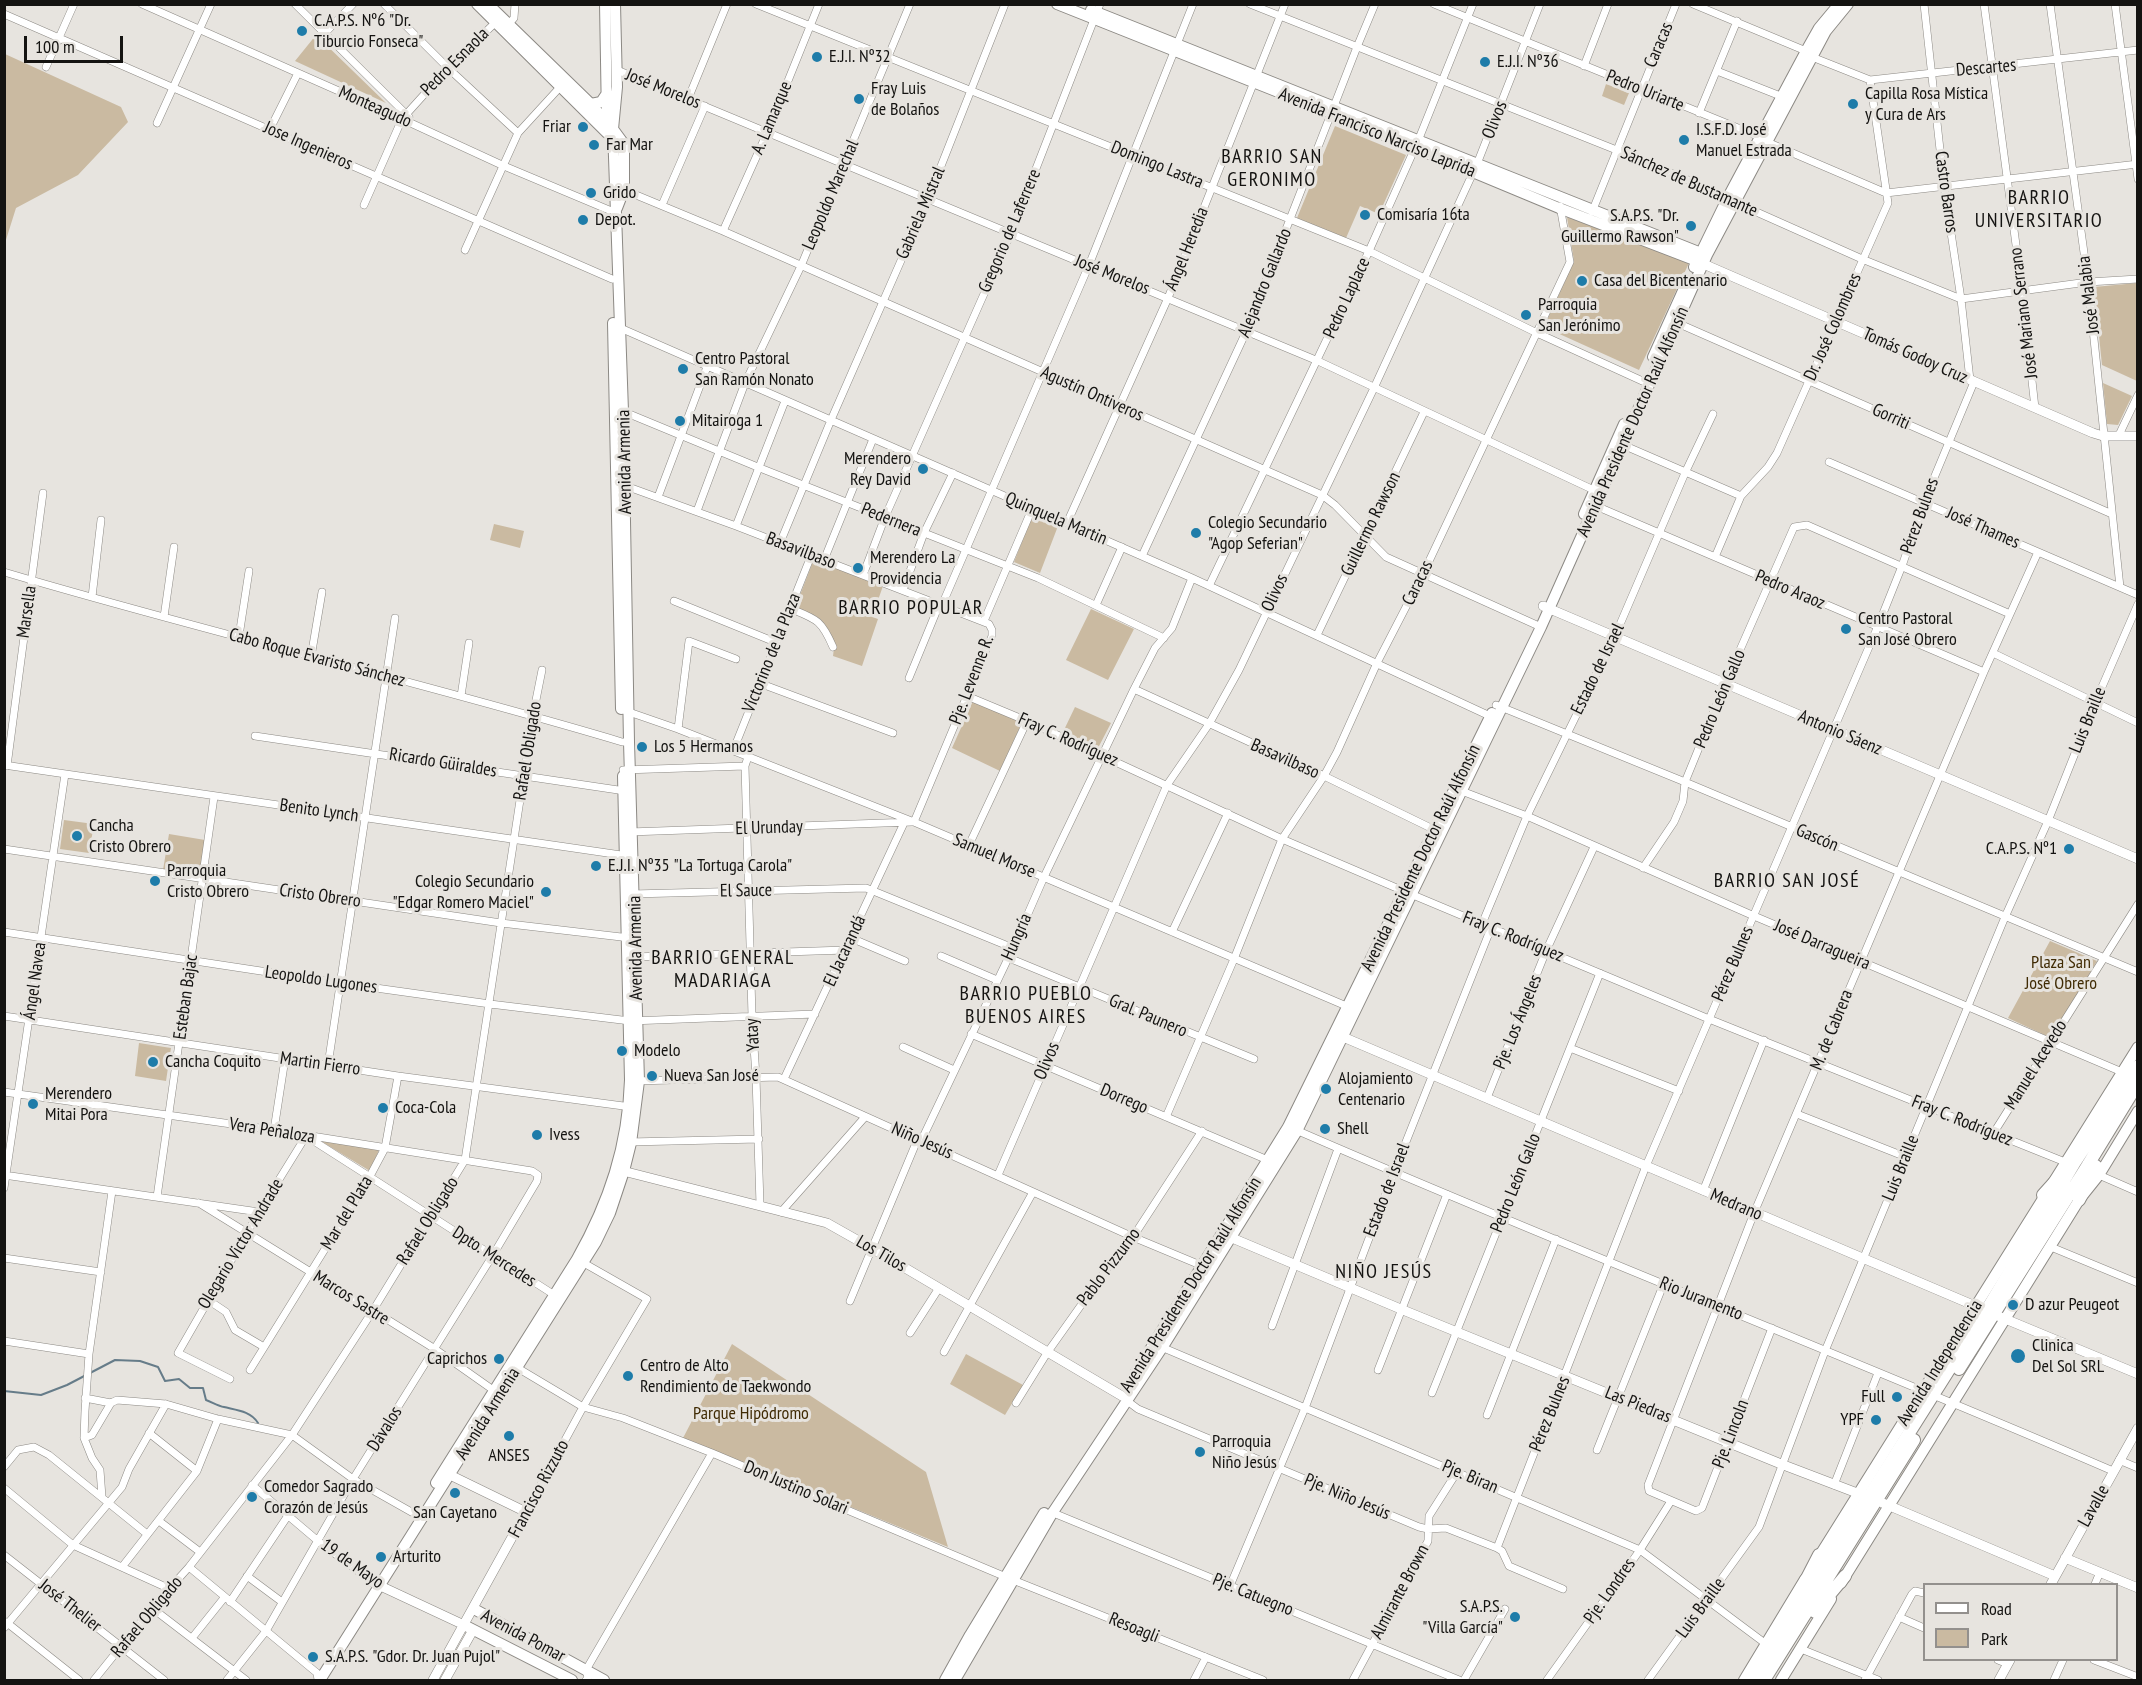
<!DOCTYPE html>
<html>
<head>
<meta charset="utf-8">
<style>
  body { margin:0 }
  #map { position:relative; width:2142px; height:1685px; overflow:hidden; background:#e7e4df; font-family:"PT Sans Narrow",sans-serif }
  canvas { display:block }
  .frame { position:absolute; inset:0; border:6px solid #141311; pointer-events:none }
  .legend { position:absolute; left:1923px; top:1583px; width:195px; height:78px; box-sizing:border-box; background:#e7e4df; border:2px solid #93908d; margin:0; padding:8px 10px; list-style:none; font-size:18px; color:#141311 }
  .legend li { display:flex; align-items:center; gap:12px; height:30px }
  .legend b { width:30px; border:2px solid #93908d }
  .scale { position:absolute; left:24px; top:36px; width:99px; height:27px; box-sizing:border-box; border:3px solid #141311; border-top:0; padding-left:8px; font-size:18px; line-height:21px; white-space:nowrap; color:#141311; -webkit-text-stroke:4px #e7e4df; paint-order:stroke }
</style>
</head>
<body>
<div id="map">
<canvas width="2142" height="1685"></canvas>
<div class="frame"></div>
<ul class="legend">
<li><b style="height:8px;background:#fff"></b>Road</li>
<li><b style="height:16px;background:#cabaa1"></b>Park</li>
</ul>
<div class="scale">100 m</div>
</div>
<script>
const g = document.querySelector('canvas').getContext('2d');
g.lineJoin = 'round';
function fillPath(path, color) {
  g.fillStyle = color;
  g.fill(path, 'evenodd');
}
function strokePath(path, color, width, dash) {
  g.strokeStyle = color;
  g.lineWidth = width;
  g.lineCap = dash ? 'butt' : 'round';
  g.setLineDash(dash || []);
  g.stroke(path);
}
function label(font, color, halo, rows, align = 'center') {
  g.font = font + ' "PT Sans Narrow",sans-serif';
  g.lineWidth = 6;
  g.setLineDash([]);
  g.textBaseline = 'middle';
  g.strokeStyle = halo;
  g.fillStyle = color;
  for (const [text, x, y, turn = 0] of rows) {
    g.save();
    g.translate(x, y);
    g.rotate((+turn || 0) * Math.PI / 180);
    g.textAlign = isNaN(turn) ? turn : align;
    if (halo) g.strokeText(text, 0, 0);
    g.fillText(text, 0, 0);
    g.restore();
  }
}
fillPath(new Path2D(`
  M316,35L386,103L295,61Z
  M5,54L121,107L128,122L78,175L16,208L5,243Z
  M1606,84L1629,93L1624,105L1602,96Z
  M1335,126L1406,155L1379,214L1360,206L1346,238L1297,218Z
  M1567,217L1689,263L1639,370L1544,327L1574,261Z
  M2137,283V381L2102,365L2094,287Z
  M2103,383L2132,396L2118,425L2107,424Z
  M1032,516L1058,526L1040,573L1014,562Z
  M494,524L524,531L520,548L490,540Z
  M814,559L883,586L872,617L878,619L862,666L833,656C836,643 829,625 817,617C811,613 802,611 795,608Z
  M1091,609L1134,629L1108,680L1066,660Z
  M973,701L1022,723L1000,771L952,748Z
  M1075,707L1111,723L1098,748L1063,732Z
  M64,820L94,824L89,853L60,849Z
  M169,834L205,840L200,875L163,870Z
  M2050,941L2097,961L2051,1038L2008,1018Z
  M139,1043L171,1048L166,1081L135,1076Z
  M319,1140L379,1150L370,1171Z
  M732,1344L926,1472L948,1547L683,1438Z
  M966,1354L1023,1385L1005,1415L950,1384Z`), '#cabaa1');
strokePath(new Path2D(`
  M4,1391L41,1395L67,1385L115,1360L140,1361L158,1367L165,1381L179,1379L190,1388H203L206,1400C212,1402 218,1406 224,1407C236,1410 251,1411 258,1423`), '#667c89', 2);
const minor = new Path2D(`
  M142,4L402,119L504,166L609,210
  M295,4L409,117
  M384,4L448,68L518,133
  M756,4L1369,251L1537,333L1649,384
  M1250,4L1624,153L1728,197L1734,202L1862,259L1961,299L2088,282L2138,279
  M1434,4L1760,137L1767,142L1886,193L2138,164
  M1693,4L1806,51L1812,57L1870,80L2138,50
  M1924,4L1944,186L1961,299L1970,380
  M1984,4L2022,290L2035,408
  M2050,4L2088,282L2120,587
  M2115,4L2138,179
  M4,14L612,279
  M507,26L514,18L515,4
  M325,33L353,4
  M1584,66L1608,4
  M46,67L74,4
  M617,70L1318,361L1598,492
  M1717,71L1783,97
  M688,99L727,4
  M1699,113L1737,21
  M157,123L211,4
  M270,129L298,73
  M624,190L723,231L1322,495L1335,505L1386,557L1541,627
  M364,205L402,119L448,68L497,21
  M662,205L705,106
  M1592,212L1676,4
  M723,231L767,133L819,4
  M465,250L518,133L562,85
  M1675,322L2112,514
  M618,327L1192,578L1492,717
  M622,411L760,468L1038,578L1164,638
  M2119,435L2138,395
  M1623,445L1741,496
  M1829,462L2138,595
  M623,485L736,526L989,624L992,630V636L914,822
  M658,497L707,367
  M1596,506L1984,672
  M697,511L745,383L801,266L910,4
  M1067,523L1168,298L1285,4
  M736,526L785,401
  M780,543L831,420L928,199L1005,4
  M1142,556L1246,332L1357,47L1375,4
  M1715,557L1741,496L1768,467L1777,453L1888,203L1870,80
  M824,560L873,439
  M4,572C209,633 418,681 622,742H629
  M863,575L885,517L1011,233L1100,4
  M1209,586L1369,251L1418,141L1473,4
  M903,590L924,533L953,473
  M92,597L101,520
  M674,601L775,642
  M942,605L1089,265L1193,4
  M1096,605L1122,547
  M789,608C816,619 821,619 833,647
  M164,617L174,547
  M984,621L1032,509
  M1317,635L1424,412
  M239,636L249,571
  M1993,653L2138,723
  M311,657L322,592
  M909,678L939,605
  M759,683L893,733
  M1134,689L1324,776L1435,830
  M461,696L469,643
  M967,696L1027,721L1282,839L1413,895L1709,1019L2065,1162
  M1496,705L1685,782L2138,972
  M626,711L678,729L914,822L1351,1008
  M678,729L689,641L736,659
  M255,736L625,791
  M733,751L811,556
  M748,757L745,766L752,1016L756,1077L760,1205
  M4,765L628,856
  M7,766L43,493
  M623,770L745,766
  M1459,790L1527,816L1754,916L2122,1072
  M629,832L912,822
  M969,845L1027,721
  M4,849L501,923L630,938
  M1643,868L1674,822L1683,801L1685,782L1725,684L1794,527L1807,525L2010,614
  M632,894L866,888L1013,948
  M1482,924L1527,816L1615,636L1685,473L1713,414
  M4,932L340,983L490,1004L630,1021L815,1014
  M1172,932L1228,813
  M851,938L905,961
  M941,956L997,980
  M633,957L846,950
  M1009,958L1254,1059
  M4,1016L398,1076L631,1107
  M971,1034L1270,1161
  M903,1047L954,1070
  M1570,1048L1679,1091
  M328,1065L395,618
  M784,1079L904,823
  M636,1081L778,1077L1133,1237L1205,1267
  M4,1092L274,1130L532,1171L538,1175L537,1181L493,1255L353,1479L266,1631L227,1680
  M1487,1098L1546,951L1594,847
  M1797,1114L1906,1157
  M1166,1117L1234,959L1282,839L1324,776L1337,752L1377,663L1423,574L1570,262L1560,206
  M274,1130L285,1059
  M1296,1130C1567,1248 1842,1354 2113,1471
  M1993,1134L2138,904
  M629,1142L759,1139
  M4,1175L259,1212
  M998,1175L1167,785L1209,724L1239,670L1374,388L1477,164L1540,4
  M2099,1175L2138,1192
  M4,1188L65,774
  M1703,1191L1764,1040
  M157,1197L214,797
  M199,1203L435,1349L496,1392
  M781,1212L865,1117
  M2051,1247L2138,1283
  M4,1258L101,1272
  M208,1300L226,1312L235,1330L264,1347
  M850,1301L916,1143L924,1135L1013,948L1044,877L1134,689L1155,648L1172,628L1192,578
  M1272,1326L1338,1149
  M1772,1328L1702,1508L1696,1511L1649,1491L1648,1485L1754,1213L1984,672L2038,552
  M910,1333L939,1288
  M4,1341L89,1354
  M1159,1346L1640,1550L1766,1644
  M944,1352L1033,1192
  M516,1367L583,1407L623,1418L712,1453L1013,1580L1263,1680
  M250,1370L369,1178L385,1148L398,1076
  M1378,1370L1447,1194
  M230,1379L178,1353L259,1212L306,1136L556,1296
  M1432,1393L1600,973
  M85,1398L111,1403L117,1400L166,1404L218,1419L292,1435L353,1479L422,1518
  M1126,1400L1138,1409L1419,1527L1428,1529L1446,1528L1497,1548L1502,1551L1509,1566L1563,1589
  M1016,1403L1047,1353L1126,1242L1133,1237L1202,1131
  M1487,1415L1556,1239
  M149,1433L197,1471
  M84,1438L92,1435L111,1403
  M1597,1450L1664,1283
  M2119,1460L2138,1468
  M4,1467L18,1450L34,1447L49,1455L147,1534
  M252,1485L318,1541L374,1583
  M1834,1485L1878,1373
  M4,1488L73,1545L170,1589
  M102,1497L100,1470L92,1458L84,1438L85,1411L89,1354L112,1191
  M526,1512L583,1407L647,1299L582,1262
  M1051,1512L1459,1680
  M159,1521L200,1552
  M1497,1548L1646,1166L1878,626L1902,566L1924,502L1974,382
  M4,1555L164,1680
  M122,1567L197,1471L218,1419
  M189,1567L317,1673L318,1680
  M247,1576L282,1602
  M2095,1584L2100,1572
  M1230,1586L1305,1408L1394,1172L1491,928
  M230,1602L289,1514
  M152,1608L246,1680
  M1899,1617L1924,1628
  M6,1622L79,1680
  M4,1628L122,1487L129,1469L166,1404
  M192,1638L224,1598
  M1801,1649L1878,1680
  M1998,1660L2008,1664
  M2094,1660L2138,1677
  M94,1680L152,1608L189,1567L292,1435L372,1312L465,1160L533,715L542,670
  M586,1680L588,1678L586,1670L712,1453
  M1194,1680L1206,1657
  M1353,1680L1428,1541L1429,1516L1457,1472
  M1464,1680L1505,1609
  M1547,1680L1640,1550L1671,1501
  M1648,1680L1759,1527L1825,1351L2005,917L2048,821L2095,703L2138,604
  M1865,1680L1912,1594L1915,1591L1924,1593
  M2054,1680L2063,1660`);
const tertiary = new Path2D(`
  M1699,262L2093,433L2103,436H2138
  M1543,606L2138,859
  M1336,1034L1980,1308
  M619,1170L827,1223L873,1249L1122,1396
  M1225,1235L1403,1310L1781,1464L1878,1501L2055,1576
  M1998,1316L2138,1374
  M2065,1558L2138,1588
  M374,1583L464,1625
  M2051,1584L2138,1428
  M433,1680L526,1512L450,1475L443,1476
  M445,1680L473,1630
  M1999,1680L2010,1660`);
const secondary = new Path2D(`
  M477,4L607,133
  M488,4L591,104L611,127
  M1057,4L1331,113L1559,208L1697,261
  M1091,10L1706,255
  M1694,267L1728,197L1806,51L1819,28L1839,4
  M1653,357L1686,284
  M1584,514L1624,424
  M1135,1374L1288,1127L1492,713
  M1815,1563L2138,1047
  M1841,1583L2079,1200L2099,1175L2138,1111
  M474,1609L604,1680
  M464,1625L572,1680
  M945,1680L970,1635L1044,1513
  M955,1680L1053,1512L1162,1348L1297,1131L1541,627L1707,255L1826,31L1848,4
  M1744,1680L1805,1579
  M1781,1680L1831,1599`);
const primary = new Path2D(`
  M605,4L607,118
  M591,104L601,102L607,93
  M613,129L624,144V190L617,208
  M613,323L621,709
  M436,1483L577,1259C609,1202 628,1146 630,1080L623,776
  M320,1680L596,1242L610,1213L624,1171L631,1143L639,1081L629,742L623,411L613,129L617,87L615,4`);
const trunk = new Path2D(`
  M2043,1195L2061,1175
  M2079,1200L2096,1166
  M1959,1369L2086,1168L2138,1083
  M1803,1586L1819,1555
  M1815,1612L1845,1576
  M1753,1680L1986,1311L2075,1162L2138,1066
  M1764,1680L1914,1440`);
strokePath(minor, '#8c8984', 8);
strokePath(tertiary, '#8c8984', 10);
strokePath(secondary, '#8c8984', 12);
strokePath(primary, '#8c8984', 12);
strokePath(trunk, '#8c8984', 14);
strokePath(minor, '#fff', 7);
strokePath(tertiary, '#fff', 9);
strokePath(secondary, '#fff', 10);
strokePath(primary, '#fff', 10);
strokePath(trunk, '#fff', 12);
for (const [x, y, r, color] of [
  [302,31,6,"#1e7ca9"],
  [817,57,6,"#1e7ca9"],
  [1485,62,6,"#1e7ca9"],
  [859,99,6,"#1e7ca9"],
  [1853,104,6,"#1e7ca9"],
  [583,127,6,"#1e7ca9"],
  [1684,140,6,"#1e7ca9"],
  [594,145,6,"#1e7ca9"],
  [591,193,6,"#1e7ca9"],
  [1365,215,6,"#1e7ca9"],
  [583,220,6,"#1e7ca9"],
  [1691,226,6,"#1e7ca9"],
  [1582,281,6,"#1e7ca9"],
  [1526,315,6,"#1e7ca9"],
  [683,369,6,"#1e7ca9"],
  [680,421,6,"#1e7ca9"],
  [923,469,6,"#1e7ca9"],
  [1196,533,6,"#1e7ca9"],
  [858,568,6,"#1e7ca9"],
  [1846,629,6,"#1e7ca9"],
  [642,747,6,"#1e7ca9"],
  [77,836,6,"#1e7ca9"],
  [2069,849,6,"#1e7ca9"],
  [596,866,6,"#1e7ca9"],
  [155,881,6,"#1e7ca9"],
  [546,892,6,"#1e7ca9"],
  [622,1051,6,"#1e7ca9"],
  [153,1062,6,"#1e7ca9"],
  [652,1076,6,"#1e7ca9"],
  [1326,1089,6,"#1e7ca9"],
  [33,1104,6,"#1e7ca9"],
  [383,1108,6,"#1e7ca9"],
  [1325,1129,6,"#1e7ca9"],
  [537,1135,6,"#1e7ca9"],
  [2013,1305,6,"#1e7ca9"],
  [2018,1356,8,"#1e7ca9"],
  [499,1359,6,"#1e7ca9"],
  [628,1376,6,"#1e7ca9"],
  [1897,1397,6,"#1e7ca9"],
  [1876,1420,6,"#1e7ca9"],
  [509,1436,6,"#1e7ca9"],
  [1200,1452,6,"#1e7ca9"],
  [455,1493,6,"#1e7ca9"],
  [252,1497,6,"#1e7ca9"],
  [381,1557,6,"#1e7ca9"],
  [1515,1617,6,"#1e7ca9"],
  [313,1657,6,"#1e7ca9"]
]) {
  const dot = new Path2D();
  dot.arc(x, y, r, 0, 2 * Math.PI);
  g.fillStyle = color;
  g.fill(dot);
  strokePath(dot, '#e7e4df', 2);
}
label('18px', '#141311', '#e7e4df', [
  ["C.A.P.S. Nº6 \"Dr.",314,21],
  ["Tiburcio Fonseca\"",314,42],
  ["E.J.I. Nº32",829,57],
  ["E.J.I. Nº36",1497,62],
  ["Fray Luis",871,89],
  ["de Bolaños",871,110],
  ["Capilla Rosa Mística",1865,94],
  ["y Cura de Ars",1865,115],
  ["Friar",571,127,"right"],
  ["I.S.F.D. José",1696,130],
  ["Manuel Estrada",1696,151],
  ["Far Mar",606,145],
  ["Grido",603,193],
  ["Comisaría 16ta",1377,215],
  ["S.A.P.S. \"Dr.",1679,216,"right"],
  ["Guillermo Rawson\"",1679,237,"right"],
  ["Depot.",595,220],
  ["Casa del Bicentenario",1594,281],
  ["Parroquia",1538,305],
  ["San Jerónimo",1538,326],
  ["Centro Pastoral",695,359],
  ["San Ramón Nonato",695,380],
  ["Mitairoga 1",692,421],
  ["Merendero",911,459,"right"],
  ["Rey David",911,480,"right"],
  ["Colegio Secundario",1208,523],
  ["\"Agop Seferian\"",1208,544],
  ["Merendero La",870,558],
  ["Providencia",870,579],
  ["Centro Pastoral",1858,619],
  ["San José Obrero",1858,640],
  ["Los 5 Hermanos",654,747],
  ["Cancha",89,826],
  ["Cristo Obrero",89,847],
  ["C.A.P.S. Nº1",2057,849,"right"],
  ["E.J.I. Nº35 \"La Tortuga Carola\"",608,866],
  ["Parroquia",167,871],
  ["Cristo Obrero",167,892],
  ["Colegio Secundario",534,882,"right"],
  ["\"Edgar Romero Maciel\"",534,903,"right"],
  ["Modelo",634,1051],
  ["Cancha Coquito",165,1062],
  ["Nueva San José",664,1076],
  ["Alojamiento",1338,1079],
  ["Centenario",1338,1100],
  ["Merendero",45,1094],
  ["Mitai Pora",45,1115],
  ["Coca-Cola",395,1108],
  ["Shell",1337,1129],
  ["Ivess",549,1135],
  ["D azur Peugeot",2025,1305],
  ["Clinica",2032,1346],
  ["Del Sol SRL",2032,1367],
  ["Caprichos",487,1359,"right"],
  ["Centro de Alto",640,1366],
  ["Rendimiento de Taekwondo",640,1387],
  ["Full",1885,1397,"right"],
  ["YPF",1864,1420,"right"],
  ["Parroquia",1212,1442],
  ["Niño Jesús",1212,1463],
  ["ANSES",509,1456,"center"],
  ["Comedor Sagrado",264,1487],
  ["Corazón de Jesús",264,1508],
  ["San Cayetano",455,1513,"center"],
  ["Arturito",393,1557],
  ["S.A.P.S.",1503,1607,"right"],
  ["\"Villa García\"",1503,1628,"right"],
  ["S.A.P.S. \"Gdor. Dr. Juan Pujol\"",325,1657]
], 'left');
label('18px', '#141311', '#e7e4df', [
  ["Caracas",1659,45,-67],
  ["Pedro Esnaola",455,62,-45],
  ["Descartes",1986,68,-5],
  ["José Morelos",663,89,22],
  ["Pedro Uriarte",1645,91,22],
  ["Monteagudo",375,107,24],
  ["A. Lamarque",772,118,-67],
  ["Olivos",1495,120,-68],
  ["Avenida Francisco Narciso Laprida",1377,133,22],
  ["Jose Ingenieros",308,146,24],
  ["Domingo Lastra",1157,165,22],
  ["Sánchez de Bustamante",1689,182,24],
  ["Castro Barros",1946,192,82],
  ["Leopoldo Marechal",831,195,-67],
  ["Gabriela Mistral",921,213,-67],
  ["Gregorio de Laferrere",1010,231,-67],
  ["Ángel Heredia",1187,249,-68],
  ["José Morelos",1112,275,22],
  ["Alejandro Gallardo",1265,283,-68],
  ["José Malabia",2089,295,-97],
  ["Pedro Laplace",1347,298,-65],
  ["José Mariano Serrano",2024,313,-97],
  ["Dr. José Colombres",1833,327,-66],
  ["Tomás Godoy Cruz",1915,356,24],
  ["Agustín Ontiveros",1092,394,24],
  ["Gorriti",1891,417,24],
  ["Avenida Presidente Doctor Raúl Alfonsín",1633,422,-66],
  ["Avenida Armenia",625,462,-91],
  ["Pérez Bulnes",1920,516,-70],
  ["Quinquela Martin",1056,519,23],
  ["Pedernera",891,520,22],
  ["Guillermo Rawson",1371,524,-64],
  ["José Thames",1983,528,24],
  ["Basavilbaso",801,551,21],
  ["Caracas",1418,583,-64],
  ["Pedro Araoz",1790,590,23],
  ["Olivos",1275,593,-65],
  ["Marsella",27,612,-82],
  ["Victorino de la Plaza",772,653,-68],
  ["Cabo Roque Evaristo Sánchez",317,658,15],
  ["Estado de Israel",1598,669,-64],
  ["Pje. Levenne R.",972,680,-69],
  ["Pedro León Gallo",1720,699,-67],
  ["Luis Braille",2088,720,-68],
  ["Antonio Sáenz",1840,733,23],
  ["Fray C. Rodríguez",1068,740,24],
  ["Rafael Obligado",528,751,-81],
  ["Basavilbaso",1285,759,24],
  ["Ricardo Güiraldes",443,763,9],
  ["Benito Lynch",319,811,8],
  ["El Urunday",769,828,-2],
  ["Gascón",1817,838,23],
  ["Samuel Morse",994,856,23],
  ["Avenida Presidente Doctor Raúl Alfonsín",1421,858,-64],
  ["El Sauce",746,891,-1],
  ["Cristo Obrero",320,896,8],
  ["Hungría",1017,937,-66],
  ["Fray C. Rodríguez",1513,937,22],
  ["José Darragueira",1822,945,23],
  ["Avenida Armenia",636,948,-91],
  ["El Jacarandá",845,951,-65],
  ["Pérez Bulnes",1733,964,-67],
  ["Leopoldo Lugones",321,980,8],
  ["Ángel Navea",35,981,-82],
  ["Esteban Bajac",186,997,-82],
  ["Gral. Paunero",1148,1016,23],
  ["Pje. Los Ángeles",1518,1022,-68],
  ["M. de Cabrera",1832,1030,-68],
  ["Yatay",753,1035,-94],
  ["Olivos",1047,1061,-67],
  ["Martin Fierro",320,1064,8],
  ["Manuel Acevedo",2036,1065,-58],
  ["Dorrego",1124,1099,23],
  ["Fray C. Rodríguez",1962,1121,22],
  ["Vera Peñaloza",272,1131,9],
  ["Niño Jesús",922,1141,24],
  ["Luis Braille",1901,1168,-68],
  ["Pedro León Gallo",1516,1183,-68],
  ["Estado de Israel",1387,1190,-69],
  ["Medrano",1736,1205,23],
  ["Mar del Plata",347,1213,-59],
  ["Rafael Obligado",428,1221,-58],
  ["Olegario Victor Andrade",241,1244,-59],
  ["Los Tilos",881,1254,30],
  ["Dpto. Mercedes",494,1257,33],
  ["Pablo Pizzurno",1109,1267,-53],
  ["Avenida Presidente Doctor Raúl Alfonsín",1191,1285,-58],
  ["Marcos Sastre",351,1298,32],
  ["Rio Juramento",1701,1299,22],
  ["Avenida Independencia",1940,1363,-58],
  ["Las Piedras",1638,1405,22],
  ["Avenida Armenia",488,1414,-58],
  ["Pérez Bulnes",1550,1414,-68],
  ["Dávalos",385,1429,-58],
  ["Pje. Lincoln",1731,1434,-69],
  ["Pje. Biran",1470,1477,23],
  ["Don Justino Solari",796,1488,23],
  ["Francisco Rizzuto",539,1489,-62],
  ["Pje. Niño Jesús",1347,1497,23],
  ["Lavalle",2094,1506,-61],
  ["19 de Mayo",352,1564,35],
  ["Pje. Londres",1610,1591,-55],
  ["Almirante Brown",1400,1592,-62],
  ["Pje. Catuegno",1253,1595,22],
  ["José Thelier",70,1606,38],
  ["Luis Braille",1701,1608,-54],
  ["Rafael Obligado",147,1617,-50],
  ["Resoagli",1134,1628,22],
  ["Avenida Pomar",523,1636,28]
]);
label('18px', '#402b04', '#e7e4df', [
  ["Plaza San",2061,963],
  ["José Obrero",2061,984],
  ["Parque Hipódromo",751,1414]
]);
g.letterSpacing = '1.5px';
label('20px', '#141311', '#e7e4df', [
  ["BARRIO SAN",1272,157],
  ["GERONIMO",1272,180],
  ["BARRIO",2039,198],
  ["UNIVERSITARIO",2039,221],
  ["BARRIO POPULAR",911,608],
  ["BARRIO SAN JOSÉ",1787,881],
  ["BARRIO GENERAL",723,958],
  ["MADARIAGA",723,981],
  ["BARRIO PUEBLO",1026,994],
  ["BUENOS AIRES",1026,1017],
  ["NIÑO JESÚS",1384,1272]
]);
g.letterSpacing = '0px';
</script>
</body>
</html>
